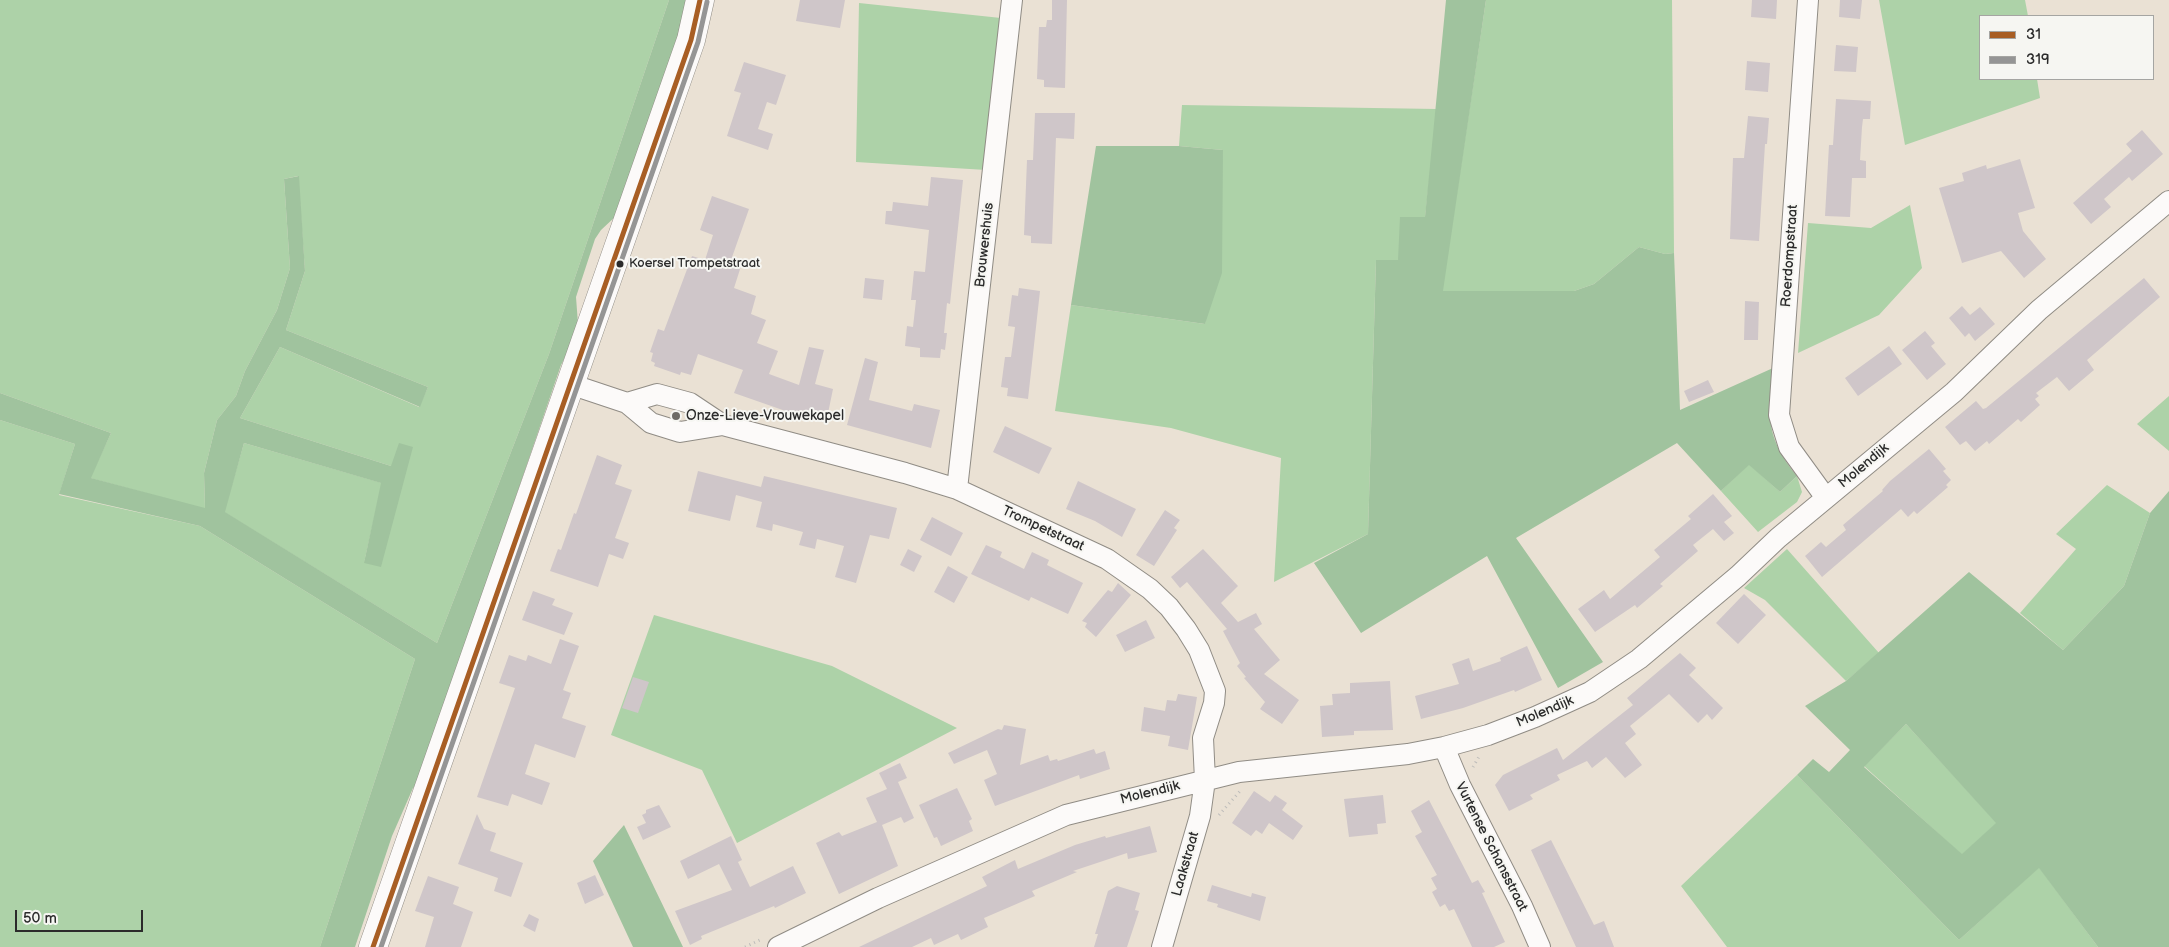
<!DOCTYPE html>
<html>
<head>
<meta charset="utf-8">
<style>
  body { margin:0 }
  #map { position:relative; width:2169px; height:947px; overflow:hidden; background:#eae1d4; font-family:"Balsamiq Sans",sans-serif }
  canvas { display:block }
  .legend { position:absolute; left:1979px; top:15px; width:175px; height:65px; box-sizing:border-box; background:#f6f6f2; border:1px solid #a5a5a2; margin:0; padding:6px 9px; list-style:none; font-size:15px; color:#2b2b2b }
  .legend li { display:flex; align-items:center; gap:10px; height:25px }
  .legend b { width:25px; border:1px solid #a5a5a2 }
  .scale { position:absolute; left:15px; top:910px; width:128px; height:22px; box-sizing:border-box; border:2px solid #2b2b2b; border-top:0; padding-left:6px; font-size:15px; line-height:18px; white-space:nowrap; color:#2b2b2b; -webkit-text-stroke:4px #f6f6f2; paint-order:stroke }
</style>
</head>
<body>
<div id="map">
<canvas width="2169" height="947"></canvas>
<ul class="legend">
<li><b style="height:6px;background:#a85e24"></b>31</li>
<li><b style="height:6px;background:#959595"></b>319</li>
</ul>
<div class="scale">50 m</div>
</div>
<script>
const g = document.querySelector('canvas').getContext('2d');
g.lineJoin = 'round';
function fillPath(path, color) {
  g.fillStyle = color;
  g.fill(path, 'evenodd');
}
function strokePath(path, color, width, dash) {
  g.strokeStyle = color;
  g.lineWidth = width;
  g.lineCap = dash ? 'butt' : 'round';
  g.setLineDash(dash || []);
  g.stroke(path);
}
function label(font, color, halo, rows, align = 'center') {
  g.font = font + ' "Balsamiq Sans",sans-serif';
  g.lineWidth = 4;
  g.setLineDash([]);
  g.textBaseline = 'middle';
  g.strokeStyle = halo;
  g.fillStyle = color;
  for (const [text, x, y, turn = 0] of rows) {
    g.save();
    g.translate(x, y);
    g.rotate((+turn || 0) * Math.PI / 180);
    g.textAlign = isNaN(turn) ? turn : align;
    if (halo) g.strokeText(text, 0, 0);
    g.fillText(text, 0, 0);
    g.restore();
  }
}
fillPath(new Path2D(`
  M0,0H669L549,354L437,643L224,512L244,443L382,483L364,563L391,466L240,418L280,347L419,407L428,387L286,330L305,271L298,176L284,179L290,268L277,310L245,371L236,396L217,420L204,473L205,509L90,478L111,433L0,393Z
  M1486,0H1672L1674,253L1665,254L1639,247L1594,284L1574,291H1442Z
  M1879,0H2025L2028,16H1980V79H2037L2040,98L1905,145Z
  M859,3L1001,18L986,170L856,162Z
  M1182,105L1437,109L1425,218L1398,260H1376L1368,534L1274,582L1281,458L1171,428L1055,411L1071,305L1205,324L1223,150L1179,146Z
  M1910,205L1922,268L1879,315L1798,353L1808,223L1871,228Z
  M2169,396V451L2137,424Z
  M0,420L75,444L59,495L200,526L415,659L320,947H0Z
  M1749,464L1780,492L1797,476L1802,492L1797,502L1758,532L1721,491Z
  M2107,485L2150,513L2124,586L2063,650L2020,613L2076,549L2056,534Z
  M1787,549L1879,653L1846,681L1765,600L1744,588Z
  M654,615L832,666L957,728L737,843L702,770L611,735Z
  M1906,724L1997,823L1962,855L1864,766Z
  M1797,775L1959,940L2039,867L2098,947H1727L1681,886Z`), '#add2a8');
fillPath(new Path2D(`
  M669,0H688L680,34L616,216L601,230L595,239L576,297L578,324L575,338L561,365L417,785L413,788L392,836L355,947H320L415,659L200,526L59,494L75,444L0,420V393L111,433L91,478L205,508L204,473L217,420L236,396L245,371L277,310L290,268L284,179L299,176L305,271L286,330L428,387L420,407L280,347L240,418L391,466L399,443L413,447L381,567L364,563L381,483L244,443L225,512L437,643L549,354Z
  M1446,0H1486L1443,291H1574L1594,284L1639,247L1665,254L1674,253L1680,410L1773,368C1768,416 1765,437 1797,476L1780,492L1749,465L1721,491L1677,443L1516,538L1603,662L1558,688L1487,556L1361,633L1314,563L1368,534L1376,260H1398L1400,217H1425Z
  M1096,146H1179L1223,150L1222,273L1205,324L1071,305Z
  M2169,491V947H2098L2039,868L1959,940L1797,775L1813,759L1829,772L1850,750L1805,706L1846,681L1969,572L2063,650L2124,586L2150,513ZM1906,724L1996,823L1962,854L1864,767Z
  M624,825L683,947H633L593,861Z`), '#a0c39e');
fillPath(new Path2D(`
  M800,0H845L840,28L796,21Z
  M1052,0H1067L1065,88L1044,87V80L1037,79L1039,27H1046L1047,20H1052Z
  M1752,0H1777L1776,19L1751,17Z
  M1840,0H1862L1860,19L1839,17Z
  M1836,45L1858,47L1856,72L1834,71Z
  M1747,61L1770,63L1768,92L1745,90Z
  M744,62L786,75L776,105L767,102L758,129L773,134L768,150L727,136L741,93L734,91Z
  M1836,99L1871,101L1870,119H1863L1862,127L1860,160L1866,161V178H1852L1850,217L1825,216L1829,145H1833Z
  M1035,113H1075L1074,139L1056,138L1052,244L1031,243V236L1024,235L1027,160H1033Z
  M1748,116L1769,118L1767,144H1765L1759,241L1730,239L1733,158H1744Z
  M2142,130L2163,154L2132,181L2129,177L2104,199L2111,207L2091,224L2073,203L2132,151L2126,144Z
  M2020,159L2035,208L2018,213L2023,231L2046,259L2024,278L2001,251L1962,263L1939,188L1964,181L1962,173L1986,165L1987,169Z
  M931,177L963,180L950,304L947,303L944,333H947L945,350L941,349L940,358L920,357V348L905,346L907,326L913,327L916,300H911L914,271L925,272L929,230L885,224L886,211H892L893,202L928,206Z
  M712,196L749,209L731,260L742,263L734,288L756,296L751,314L766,320L757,343L778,351L769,374L799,385L809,347L824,350L815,384L833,389L826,423L797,415L734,393L743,370L698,354L691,375L681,372L680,375L654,366L655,363L651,361L653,353L650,352L658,329L664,331L692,256L705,260L713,235L700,230Z
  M865,278L884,280L882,300L863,298Z
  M2144,278L2160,297L2087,360L2094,370L2069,391L2057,377L2036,393L2039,396L2035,399L2040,405L2021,422L2018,419L1989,444L1987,441L1975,451L1966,441L1960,445L1945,427L1976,401L1983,409L1986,408Z
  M1019,288L1040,291L1028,399L1007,396L1008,388L1001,387L1005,357H1011L1015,327L1008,326L1012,295L1018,296Z
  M1745,301L1759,302L1758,340H1744Z
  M1962,306L1970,315L1980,307L1995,324L1975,341L1969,333L1965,337L1949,318Z
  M1925,331L1935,343L1931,346L1946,364L1927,380L1902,350Z
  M1889,346L1902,364L1858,396L1845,378Z
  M865,358L878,362L869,400L912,411L914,404L940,410L931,448L847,425Z
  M1708,380L1714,392L1689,402L1684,391Z
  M1005,426L1052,448L1039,474L993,452Z
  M1929,449L1946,469L1943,471L1951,480L1946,485L1948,487L1917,514L1914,511L1908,517L1901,509L1822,577L1805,556L1821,542L1826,547L1846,530L1843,525L1883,491L1882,490L1890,481Z
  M597,455L622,465L615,484L632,490L615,538L629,543L623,559L609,554L598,587L550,571L558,549L561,550L574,513L576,514Z
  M698,471L761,487L764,476L897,508L889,539L870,535L856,583L835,577L844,546L817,539L815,549L799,545L803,532L773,524L772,531L756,527L762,502L736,495L730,521L688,511Z
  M1078,481L1136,509L1122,537L1095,521L1066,509Z
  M1713,494L1732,516L1724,522L1734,533L1724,541L1713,529L1693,545L1698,551L1660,584L1663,586L1637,608L1635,605L1595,632L1578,609L1604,590L1610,599L1660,557L1654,550L1691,519L1688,516Z
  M1165,510L1180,520L1174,528L1177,530L1154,566L1136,555Z
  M932,517L963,533L951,556L920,540Z
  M986,545L1002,552L1000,557L1024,569L1032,552L1049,560L1047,565L1083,583L1068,614L1031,597L1029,601L971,574Z
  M908,549L922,556L914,572L900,565Z
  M1203,549L1238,586L1221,603L1238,622L1256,613L1262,624L1254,629L1280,660L1264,674L1299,700L1282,724L1260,709L1265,702L1244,678L1246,677L1237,666L1240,663L1223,631L1227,629L1187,582L1180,588L1171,577Z
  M948,566L968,577L954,603L934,592Z
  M1118,583L1131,595L1096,637L1085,627L1087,623L1082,621L1108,590L1112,592Z
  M533,591L555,599L552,605L573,613L564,635L522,620Z
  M1744,594L1766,615L1738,644L1716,623Z
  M1146,620L1155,638L1125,652L1116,635Z
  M560,639L579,646L563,690L571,693L562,718L586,726L575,758L535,744L525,774L550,783L542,805L512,794L508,806L477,797L515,688L499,683L509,655L526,661L528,655L551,664Z
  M1527,646L1542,680L1515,692L1514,690L1463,708L1421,719L1415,696L1459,684L1452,664L1469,658L1473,671L1501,661L1500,658Z
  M1680,653L1696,668L1689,675L1723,708L1712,720L1707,714L1698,723L1669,694L1630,726L1636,734L1625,743L1642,765L1625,778L1606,757L1592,768L1587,761L1557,775L1560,780L1530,795L1533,799L1509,811L1495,785L1503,775L1557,748L1563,760L1633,705L1627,698Z
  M633,677L649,682L638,713L622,708Z
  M1390,681L1393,730L1354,731V735L1322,737L1320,706L1333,705L1332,694L1350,693V683Z
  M1178,694L1197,697L1188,750L1168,746L1170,736L1141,731L1144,707L1165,711L1167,700L1176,701Z
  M1004,725L1026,729L1020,765L1048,755L1050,761L1057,759L1058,761L1094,749L1096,754L1105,751L1110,769L1080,779L1079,775L995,806L984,780L997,774L987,750L954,764L948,753L998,729L1002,730Z
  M900,763L907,778L898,782L914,818L904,823L901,817L882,825L898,866L839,894L816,843L839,832L842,836L877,822L866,798L887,789L879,773Z
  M957,788L972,819L969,821L973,831L941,846L937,837L934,838L919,805Z
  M1254,791L1270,802L1275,795L1287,803L1282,810L1303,826L1293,840L1269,823L1262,834L1256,830L1251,836L1232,823Z
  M1383,795L1386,823L1377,824L1378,834L1349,837L1344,799Z
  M1429,800L1472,883L1478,880L1485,892L1482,893L1505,942L1494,947H1472L1454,909L1449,911L1445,904L1440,907L1432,892L1437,889L1431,878L1437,875L1415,836L1422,832L1411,811Z
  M659,805L671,827L643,840L637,827L646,823L642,815L646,813V810Z
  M477,814L484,829L496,833L490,851L523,863L511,897L494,891L498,878L458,864Z
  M1150,826L1157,852L1128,859L1127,853L1073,871L1077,872L1032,891L1035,896L984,918L988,927L961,940L958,934L934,945L931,938L912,947H859L987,886L982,877L1015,860L1018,869L1075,845L1105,836L1106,838Z
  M731,836L742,860L738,862L750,887L793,866L806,893L775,908L774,906L701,936L702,939L690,945L675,911L732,890L719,864L688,879L680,861Z
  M1551,840L1594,925L1604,921L1614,947H1576L1531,850Z
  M595,875L604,895L585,904L577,883Z
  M428,876L459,887L453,904L473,912L461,947H425L434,917L415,911Z
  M1212,885L1251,897L1252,893L1266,897L1260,921L1217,907L1218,904L1207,901Z
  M1117,886L1140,893L1135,910L1139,911L1127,947H1094L1098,934H1095L1108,891Z
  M529,914L539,919L535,932L523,926Z`), '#cfc6c9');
const street = new Path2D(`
  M1808,0L1779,415L1789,447L1826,498
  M570,384L627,403L651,423L680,432L723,425
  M627,403L657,394L690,403L723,425L905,473L957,489L1107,559L1150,589L1169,607L1186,629L1199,650L1215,691L1214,703L1203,738L1205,780L1200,816L1162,947
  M957,489L1012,0
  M1444,747L1460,785L1522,906L1540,947
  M778,947L878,898L1066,815L1239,772L1408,754L1444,747L1488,735L1535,717L1590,692L1639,659L1738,576L1778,538L1954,392L2039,310L2169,201`);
const secondary = new Path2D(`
  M373,947L691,40L700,0`);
strokePath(street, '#908c85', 22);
strokePath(secondary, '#908c85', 29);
strokePath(new Path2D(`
  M1473,767L1480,755
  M1219,815L1241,790
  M745,947L762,939`), '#bdbcba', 3, [1, 4]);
strokePath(street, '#fcfaf9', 20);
strokePath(secondary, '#fcfaf9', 28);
strokePath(new Path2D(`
  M373,947L691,40L700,0`), '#a85e24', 5);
strokePath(new Path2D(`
  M381,947L698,42L707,2`), '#959595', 5);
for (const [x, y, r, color] of [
  [620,264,4.5,"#2b2b2b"],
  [676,416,5,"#6e6b66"]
]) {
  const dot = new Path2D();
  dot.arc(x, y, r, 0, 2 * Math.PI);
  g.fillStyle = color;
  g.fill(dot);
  strokePath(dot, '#f6f6f2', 2);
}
label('13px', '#2b2b2b', '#f6f6f2', [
  ["Koersel Trompetstraat",629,264]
], 'left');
label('14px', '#2b2b2b', '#f6f6f2', [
  ["Brouwershuis",985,245,-84],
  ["Roerdompstraat",1790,256,-86],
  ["Molendijk",1864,466,-40],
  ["Trompetstraat",1043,529,25],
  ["Molendijk",1545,712,-23],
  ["Molendijk",1150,793,-14],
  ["Vurtense Schansstraat",1491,847,63],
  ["Laakstraat",1186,864,-74]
]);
label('14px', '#2b2b2b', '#f6f6f2', [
  ["Onze-Lieve-Vrouwekapel",686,416]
], 'left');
</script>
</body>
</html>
